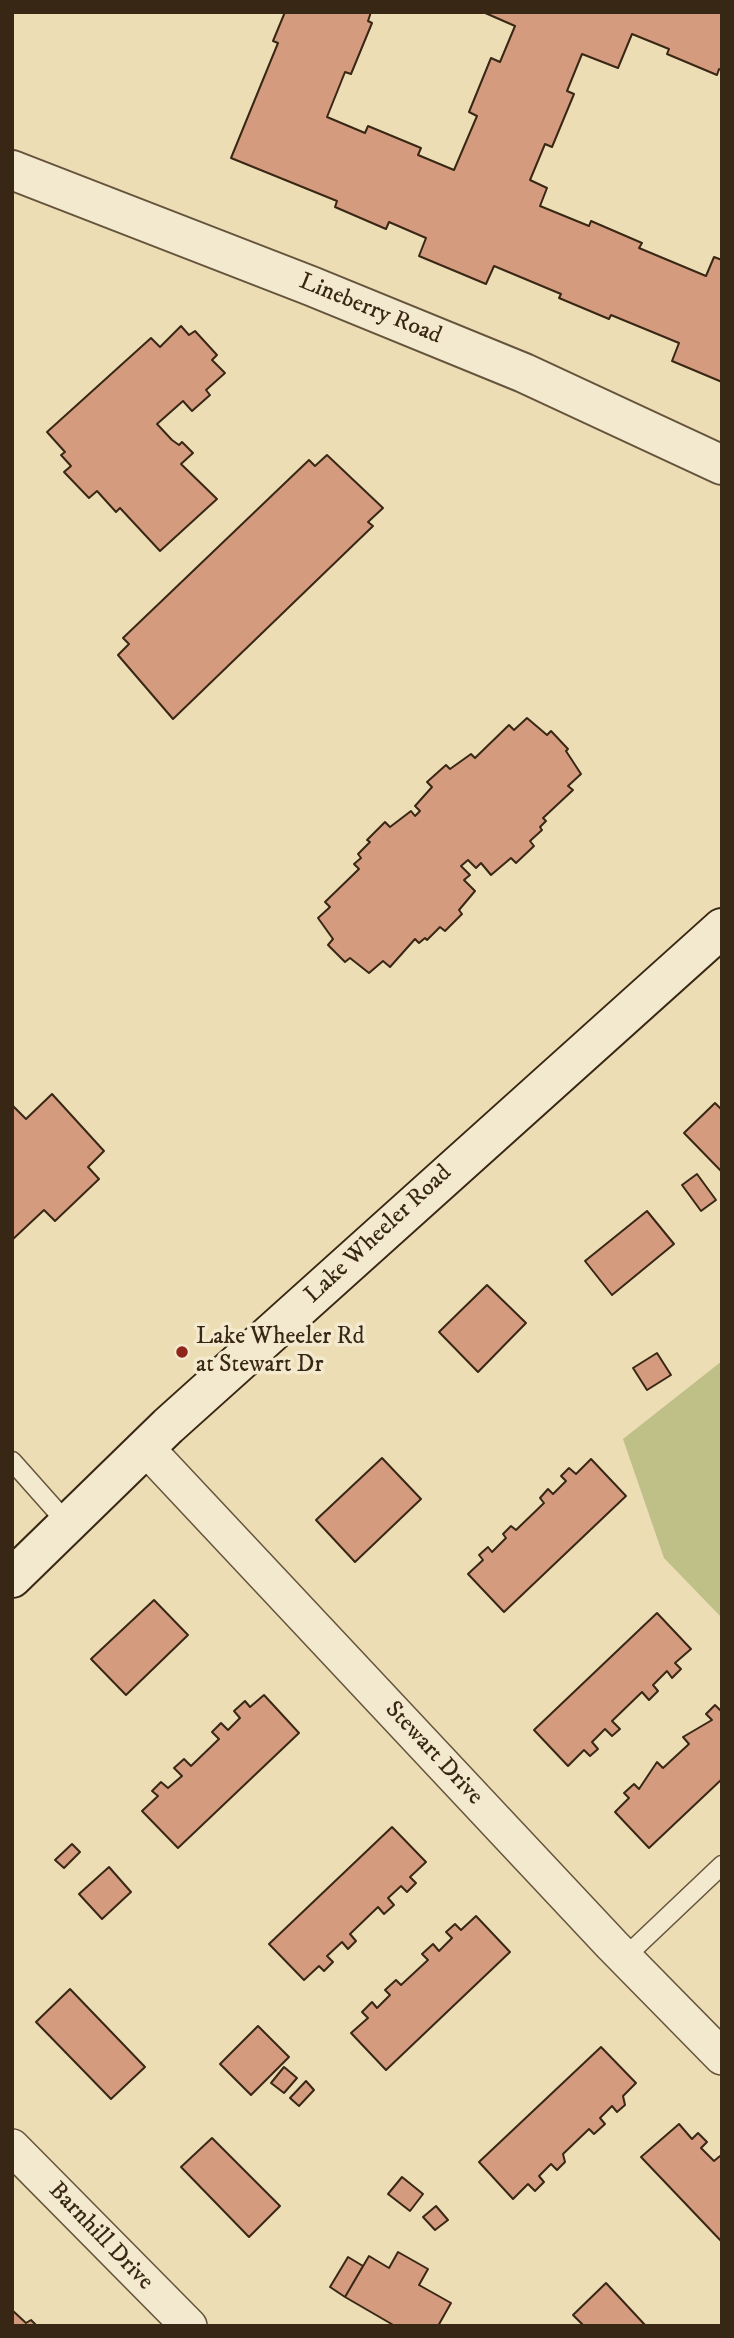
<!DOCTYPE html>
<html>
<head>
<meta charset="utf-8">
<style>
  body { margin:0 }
  #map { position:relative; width:734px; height:2338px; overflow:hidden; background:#edddb4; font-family:"IM FELL DW Pica",serif }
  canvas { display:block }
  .frame { position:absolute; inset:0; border:14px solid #382714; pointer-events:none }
</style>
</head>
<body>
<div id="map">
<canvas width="734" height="2338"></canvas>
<div class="frame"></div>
</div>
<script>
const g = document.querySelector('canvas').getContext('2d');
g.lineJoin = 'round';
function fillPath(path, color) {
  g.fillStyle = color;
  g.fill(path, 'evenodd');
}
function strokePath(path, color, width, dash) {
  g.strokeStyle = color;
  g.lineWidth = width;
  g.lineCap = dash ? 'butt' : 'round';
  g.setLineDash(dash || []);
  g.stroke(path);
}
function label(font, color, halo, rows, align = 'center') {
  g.font = font + ' "IM FELL DW Pica",serif';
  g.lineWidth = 7;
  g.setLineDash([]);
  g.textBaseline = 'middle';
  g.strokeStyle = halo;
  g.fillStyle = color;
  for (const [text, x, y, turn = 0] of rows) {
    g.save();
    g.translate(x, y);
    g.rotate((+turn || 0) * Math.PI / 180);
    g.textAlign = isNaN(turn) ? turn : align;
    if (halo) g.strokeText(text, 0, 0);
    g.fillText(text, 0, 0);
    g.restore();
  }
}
fillPath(new Path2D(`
  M722,1361V1618L664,1558L623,1439Z`), '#bfbf88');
const building = new Path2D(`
  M285,12H371L368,21L372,23L351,74L345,72L327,117L365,133L368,126L421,148L418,155L454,170L477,116L469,112L491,58L500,62L515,26L483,12H722V71L719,69L717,75L667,54L669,49L632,34L618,68L582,54L567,91L574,94L552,147L545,144L530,180L547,188L540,206L589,226L591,221L642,243L639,248L706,276L714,257L722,260V382L672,361L679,343L611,315L609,319L559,298L561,294L494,266L486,284L419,256L426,238L389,222L386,229L335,207L337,201L231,158L278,43L273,41Z
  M181,326L189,335L195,331L217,355L212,360L225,373L206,390L210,395L192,411L183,401L157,424L172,440L179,445L182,442L193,453L181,464L217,499L160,551L120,508L116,512L97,491L89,498L64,472L71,466L61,455L65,452L47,432L151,338L160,347Z
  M327,455L383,508L368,522L373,526L173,719L118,655L129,644L123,638L309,460L315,466Z
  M527,718L547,735L551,731L568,749L566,751L581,774L568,786L573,790L543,818L546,821L540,827L542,830L530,841L534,846L516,863L511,858L491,875L481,863L476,868L468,860L461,866L470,875L464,880L475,891L459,910L462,914L445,931L440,927L427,940L425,938L419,943L415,939L390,967L383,961L369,973L350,958L345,962L328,945L333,939L318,918L330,907L325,902L359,869L354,864L361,858L358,854L370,842L367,840L385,822L390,827L411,811L415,816L420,811L415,806L432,787L427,782L446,765L450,769L471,754L475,758L509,725L514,730Z
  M52,1094L104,1151L88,1167L99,1179L55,1221L44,1210L12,1240V1105L26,1119Z
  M715,1103L722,1110V1172L684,1133Z
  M697,1174L716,1200L701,1211L682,1185Z
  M647,1211L674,1244L612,1295L585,1261Z
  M487,1285L526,1323L478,1372L439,1332Z
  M657,1353L671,1375L647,1390L633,1368Z
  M382,1458L421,1499L355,1562L316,1520Z
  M591,1459L626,1496L504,1612L468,1574L483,1560L479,1555L488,1547L492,1552L506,1538L503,1534L511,1526L516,1530L544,1503L540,1498L548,1489L553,1494L566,1481L561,1476L569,1468L576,1474Z
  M154,1600L188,1635L126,1695L91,1659Z
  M657,1613L691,1649L675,1663L681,1669L672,1678L667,1671L653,1685L658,1691L649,1700L642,1692L612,1721L620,1729L612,1736L605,1729L592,1742L598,1749L590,1756L584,1750L568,1766L534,1730Z
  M264,1695L299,1733L178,1848L142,1811L158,1796L152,1791L161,1782L168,1788L182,1776L174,1768L184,1759L191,1766L219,1739L212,1732L221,1723L228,1730L240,1718L234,1711L245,1701L250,1707Z
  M715,1705L722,1712V1779L649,1848L615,1812L629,1798L624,1793L634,1784L639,1789L657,1762L663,1768L689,1744L683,1737L712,1720L706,1714Z
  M392,1827L426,1862L410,1877L416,1883L407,1892L401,1886L388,1898L394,1905L384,1914L378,1907L350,1934L356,1941L348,1949L342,1942L327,1956L333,1962L324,1971L319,1966L304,1980L269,1944Z
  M72,1844L80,1852L64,1868L55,1860Z
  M109,1867L131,1892L102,1919L79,1894Z
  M476,1916L510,1952L386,2070L351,2033L368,2018L362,2012L372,2002L377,2008L390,1995L385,1990L396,1980L401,1985L428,1960L422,1954L433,1944L439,1951L452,1938L446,1932L455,1924L461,1930Z
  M70,1989L145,2067L111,2099L36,2022Z
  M258,2026L289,2057L251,2095L220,2064Z
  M601,2047L636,2083L623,2096L625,2105L617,2112L612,2106L600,2118L605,2124L594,2134L589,2129L563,2154L565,2162L557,2170L551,2164L539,2176L544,2182L535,2191L528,2184L513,2199L479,2162Z
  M284,2067L297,2078L284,2093L271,2083Z
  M306,2081L314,2090L299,2106L290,2098Z
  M679,2124L692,2139L698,2133L707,2142L701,2148L714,2161L720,2156L722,2159V2242L641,2157Z
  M212,2138L280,2206L249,2237L181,2167Z
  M402,2177L423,2194L410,2211L388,2194Z
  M436,2206L448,2220L435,2230L423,2217Z
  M398,2252L428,2269L419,2285L451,2303L438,2326H395L345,2297L369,2256L389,2268Z
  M348,2257L363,2266L345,2297L330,2287Z
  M606,2283L645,2325L644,2326H584L573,2315Z
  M12,2310L26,2323L31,2320L37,2326H12Z`);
fillPath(building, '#d59b7f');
strokePath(building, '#382714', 2);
const service = new Path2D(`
  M12,1461L68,1524
  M624,1958L722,1865`);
const minor = new Path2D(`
  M146,1448L612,1945L722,2057
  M12,2147L189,2326`);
const tertiary = new Path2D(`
  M12,170L311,286L524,373L722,465`);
const secondary = new Path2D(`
  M12,1578L168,1426L722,928`);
strokePath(service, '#65543c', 21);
strokePath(minor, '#65543c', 38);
strokePath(tertiary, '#65543c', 42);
strokePath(secondary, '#382714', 42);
strokePath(service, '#f3e9ce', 18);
strokePath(minor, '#f3e9ce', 35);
strokePath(tertiary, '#f3e9ce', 38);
strokePath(secondary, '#f3e9ce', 38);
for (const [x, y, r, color] of [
  [182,1352,7,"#8f2418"]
]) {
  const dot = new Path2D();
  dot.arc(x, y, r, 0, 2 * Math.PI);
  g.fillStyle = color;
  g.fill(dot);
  strokePath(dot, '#f3e9ce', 2.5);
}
label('24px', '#382714', '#f3e9ce', [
  ["Lineberry Road",370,310,22],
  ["Lake Wheeler Road",379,1235,-43],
  ["Stewart Drive",433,1754,47],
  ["Barnhill Drive",100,2237,46]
]);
label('24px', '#382714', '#f3e9ce', [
  ["Lake Wheeler Rd",196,1338],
  ["at Stewart Dr",196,1366]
], 'left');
</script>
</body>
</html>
